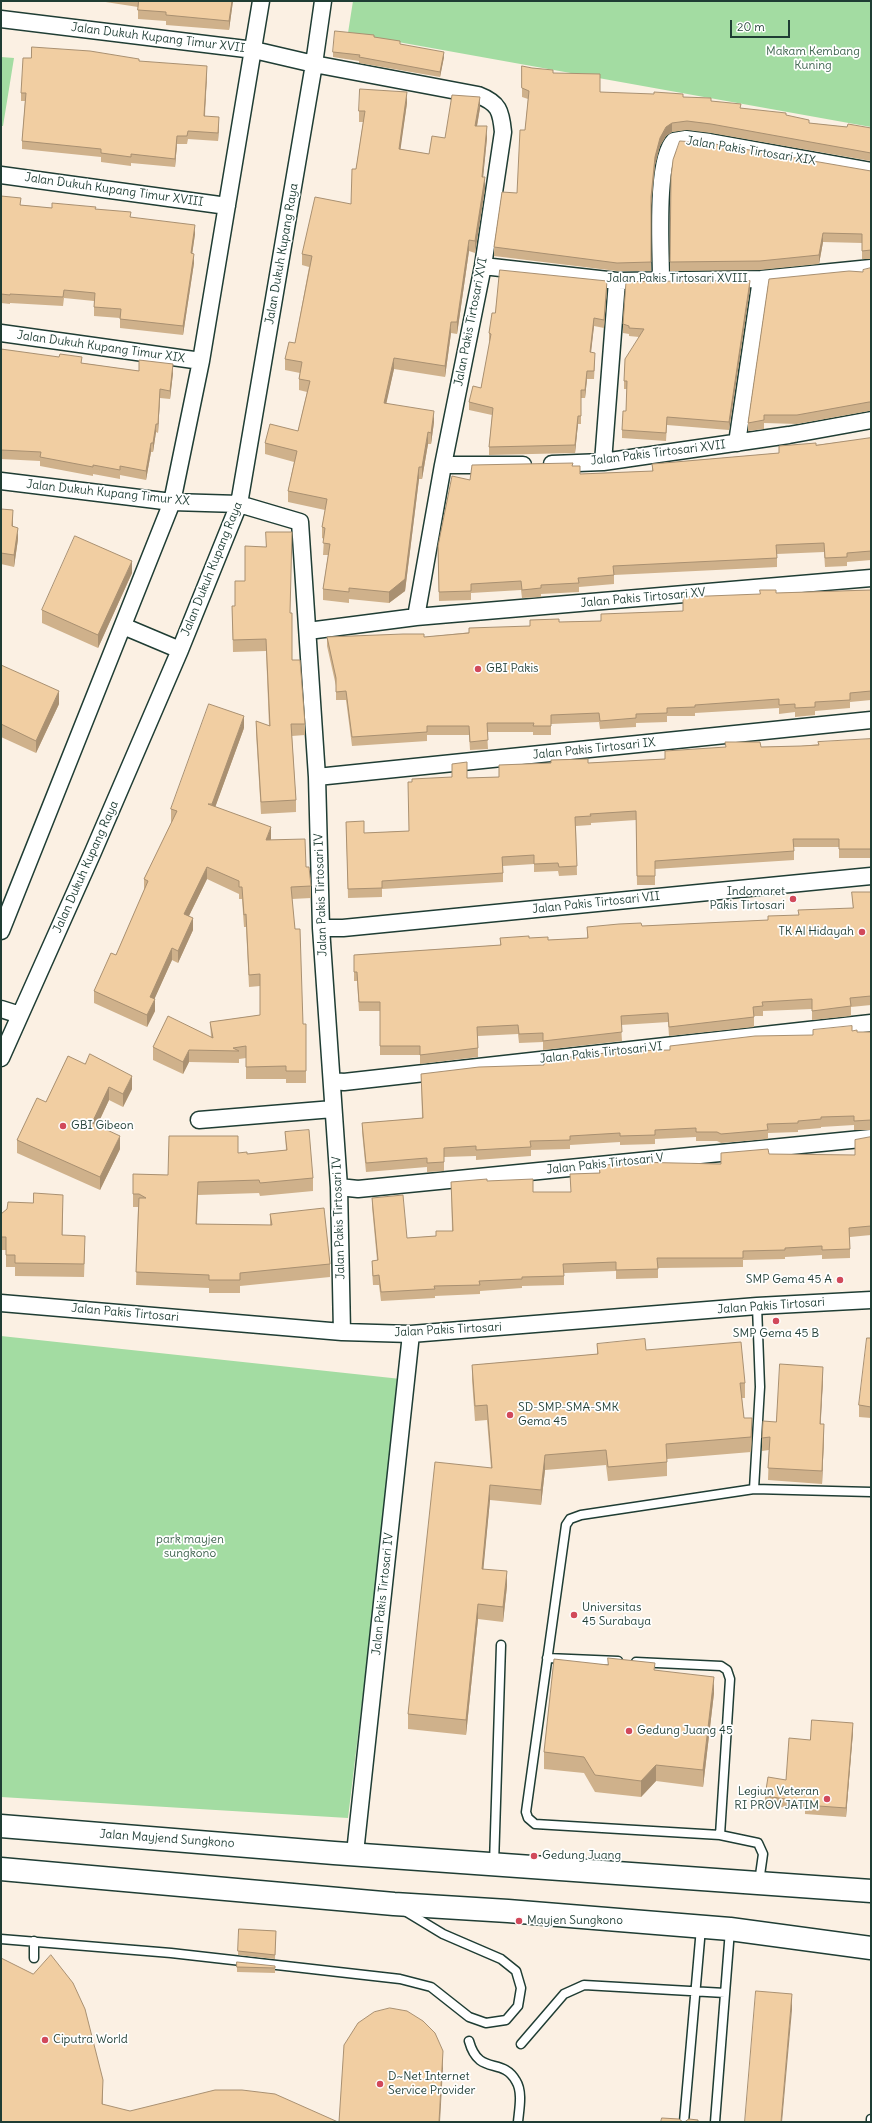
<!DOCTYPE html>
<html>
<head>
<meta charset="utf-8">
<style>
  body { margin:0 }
  #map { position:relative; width:872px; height:2123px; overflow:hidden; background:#fbf0e3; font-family:Delius,sans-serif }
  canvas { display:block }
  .frame { position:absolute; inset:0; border:2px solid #1f3d34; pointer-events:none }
  .scale { position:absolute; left:730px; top:20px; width:60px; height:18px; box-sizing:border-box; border:2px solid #1f3d34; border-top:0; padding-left:5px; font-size:12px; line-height:14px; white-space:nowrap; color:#1f3d34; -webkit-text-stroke:3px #fff; paint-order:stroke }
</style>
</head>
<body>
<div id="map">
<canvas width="872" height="2123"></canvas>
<div class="frame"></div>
<div class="scale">20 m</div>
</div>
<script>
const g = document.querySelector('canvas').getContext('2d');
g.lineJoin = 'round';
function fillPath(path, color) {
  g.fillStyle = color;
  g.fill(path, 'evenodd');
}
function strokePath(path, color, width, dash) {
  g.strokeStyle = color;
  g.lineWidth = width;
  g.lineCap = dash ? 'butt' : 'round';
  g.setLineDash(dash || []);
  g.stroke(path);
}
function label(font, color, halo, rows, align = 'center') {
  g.font = font + ' Delius,sans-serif';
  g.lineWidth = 3.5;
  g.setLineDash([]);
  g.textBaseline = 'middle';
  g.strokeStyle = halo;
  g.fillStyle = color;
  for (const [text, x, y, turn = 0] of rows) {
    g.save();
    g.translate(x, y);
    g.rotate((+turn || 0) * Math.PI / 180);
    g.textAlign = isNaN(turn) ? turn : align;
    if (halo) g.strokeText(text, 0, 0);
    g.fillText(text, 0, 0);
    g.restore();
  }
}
fillPath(new Path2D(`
  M353,1H871V127L348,33Z
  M1,57L14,58L3,126H1Z
  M1,1336L401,1379L348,1818L1,1797Z`), '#a3dca2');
const lane = new Path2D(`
  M757,1306L760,1387L754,1489L581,1515L570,1519L566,1525L526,1812L528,1818L535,1824L720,1835L758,1843L763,1854L759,1882
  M754,1489L871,1492
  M547,1658L618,1661
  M636,1662L721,1666L727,1670L730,1679L720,1835
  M494,1864L501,1645
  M1,1939L171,1953L400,1979L431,1987L469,2017L486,2023L506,2020L518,2006L521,1988L516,1971L501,1959L443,1934L405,1911
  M34,1941V1958
  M469,2041C479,2077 502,2056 516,2081C523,2092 519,2110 518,2122
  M521,2044L564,1994L584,1985L725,1993
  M684,2122L701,1928
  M715,2122L730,1930
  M871,2122V2119`);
const street = new Path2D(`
  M1,19L254,50L314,64L478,95C499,103 501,111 503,132L483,266L443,465L416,617L308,631
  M1,175L227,206
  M483,266L617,281L761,279L871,268
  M661,279C661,250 655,160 674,141L686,139L710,142L871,171
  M1,333L201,361
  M737,443L761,279
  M603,462L617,281
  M552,464L603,462L789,435L871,420
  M443,465H523
  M1,481L172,502L239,504L300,522L317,777L321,928L339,1187L342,1332
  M416,617L871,578
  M123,626L180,650
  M317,777L871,720
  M321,928H343L871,876
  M1,931L172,502L201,361L261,1
  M1,1009L20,1015
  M1,1058L93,852L180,650L239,504L314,64L323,1
  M332,1081L344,1082L871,1023
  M199,1120L333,1109
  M339,1187L358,1189L871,1138
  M1,1303L342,1332L411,1334L757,1306L871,1300
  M355,1853L411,1334`);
const primary = new Path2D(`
  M1,1826L334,1853L871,1891
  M1,1869L394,1904L508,1911L730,1929L871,1948`);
strokePath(lane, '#1f3d34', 11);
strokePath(street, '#1f3d34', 19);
strokePath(primary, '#1f3d34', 25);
strokePath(lane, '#fff', 8);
strokePath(street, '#fff', 16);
strokePath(primary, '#fff', 22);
fillPath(new Path2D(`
  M99,1H233L229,30L166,25V21L138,19V7Z
  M374,37L400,44L444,57L440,77L359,63V61L333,57V52Z
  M139,61L207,75L205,116L219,125L218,141L188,139L187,144H177L175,167L131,163V166L101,162V157L22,149V141L25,101H21V93Z
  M532,68L553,73L600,92L683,97L711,101L741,108L786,116L809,123L847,127L871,128V161L711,133L687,130L672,132L666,136L660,146L655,165L651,205V271H617L494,256V247L517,193L525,130L528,99L522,97V88Z
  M407,103L400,149L429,154L445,138L480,108L477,126L487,138L483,177L485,189L475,253L469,251L457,334L451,333L445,377L394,369L386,403L434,422L431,444H428L422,479H419L405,591L389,603L349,599V603L323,600V589L328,555H323L324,539L322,538V527L325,510L288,502V491L294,462L265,454V443L298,431L307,392L299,390V379L300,373L285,370V359L295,343L309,267L302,265V254L351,204L356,169L363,122H359V111Z
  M871,171V259H862V243L823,242L819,264L760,270L670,271L671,177Z
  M1,196L21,205L52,208L96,209L131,217L195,234L192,254L194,263L183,335L120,328V318L94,316V301L64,298L63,306L10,303V304L1,303Z
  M871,268V411H869L797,424L764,423V429L748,431V423L863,272Z
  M607,289L604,328L594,326L591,353L595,361L594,379H587L585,398H581V424H578L575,453L489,455V447L492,415L469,410V402L481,388L490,341H489V333L495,313Z
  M750,289L729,430L667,425L666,441L622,438V430L626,411L627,389H624V381L639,337L629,336V334L623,333V324Z
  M1,349L82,363L139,371L173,373L170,399L160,398L158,433L156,432L153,452H151L146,480L120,475V479L93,474V476L40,466V461L1,459Z
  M871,438V560L847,562V566L825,567L824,552L777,554V567L614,575V584L579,587V592L541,594V597L522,598L521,590L471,593V600L439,601L438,546L470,480L573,466L580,474L652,471V464L779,453L816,445Z
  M1,509L13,521V527L18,539L14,567L1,564Z
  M266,547L290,613L292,660L305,724V735L292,736L296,800V812L261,814L256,733V721L269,726L266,651L233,652L232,606H235L245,581Z
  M132,573L98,648L42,623V610Z
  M871,590V700L850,702V708L815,711V715L795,717V712L779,714V708L695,713V716H667V722L636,723V727L600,729L599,722L551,724V735H533V732H487L488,749L470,750L469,735H427V741L352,746L346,700H336V686L327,646V637H424L530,626L559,622L601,621L683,611L760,594L776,593Z
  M1,665L59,704L36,753L1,737Z
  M244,728L215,807L271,839L270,840L306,867L311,886V898L292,899L303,1024H306V1083H286V1079H246V1058L239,1059V1063L189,1062L183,1074L153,1060V1047L211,1037L210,1022L260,1015V986L249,987L246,927H244L242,899H239V894L207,879L189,916L193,930L178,963L172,960L154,999L155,1011L147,1027L94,1003V991L116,955L144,891V879L172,822H171V809Z
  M871,739V858H839V847H794V860L655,869V885H637L636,820L591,823V825L576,826L577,875L559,876L558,871L534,872V864L503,866V882L382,889V897L348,898L346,822L364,833L409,831L467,778L499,777V765L588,763L665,759L761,747L801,746Z
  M852,892H871V1005L851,1007V1016L812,1020V1009L763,1011V1016H754V1027L669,1036L668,1022L621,1025L622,1041L543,1050V1042L519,1043L518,1034L478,1036V1057L420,1064V1055H380V1011H359L357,981H354V955L500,945V938H529L548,940L587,938V927L642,926L768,920L853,908Z
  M852,1031L857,1032H871V1130H854V1125L821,1127V1128L798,1130V1132L768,1133V1139L721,1143L717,1141H696V1137L655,1139V1144L620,1145V1142L570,1145V1149L531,1150V1156L476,1160V1156L444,1157V1171L427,1172V1167L366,1172L362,1132V1123L422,1118L421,1074L544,1065L670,1050Z
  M68,1056L132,1089L123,1107L109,1100L97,1126L120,1149L100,1190L17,1153V1140L46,1102Z
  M285,1132L313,1178V1191L260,1196L259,1193L198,1195L197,1224L270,1225V1214L330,1264V1277L240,1286V1293H209V1288L136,1285L138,1207H133V1174L168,1175L238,1153L247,1154L286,1150Z
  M871,1137V1235L850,1237V1258L822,1259V1255L785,1257V1259L743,1260V1267L658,1268V1278L616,1279V1271L564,1273V1285L522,1286V1288L480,1291V1294L435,1296V1298L381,1301L379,1285H373L372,1270V1261L377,1260L372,1207V1198L407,1238L436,1236L452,1231L451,1182L487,1181L533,1192H571L599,1173V1166L721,1164L769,1154L855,1155V1140Z
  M63,1208L62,1235L85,1249L84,1277L15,1276V1267H6V1250H1V1214Z
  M871,1338V1418L859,1417V1405Z
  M597,1344L646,1350L745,1383V1398H742L744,1418L752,1433L751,1452L667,1459V1476L608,1481L606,1465L545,1470L541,1505L490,1500L483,1569L507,1586L503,1622L478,1619L466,1735L408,1729V1714L491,1468L487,1420L475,1421L472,1380V1365L597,1354Z
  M823,1380L820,1424L824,1437L822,1484L768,1480L769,1450L762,1451V1438L776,1422Z
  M655,1670L714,1693L703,1787L656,1781L641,1797L595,1792L584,1773L544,1769V1752Z
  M853,1732L846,1817L805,1814V1810L765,1805V1796L786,1780L810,1740Z
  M239,1929L276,1931L275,1959L238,1955Z
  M275,1966V1973L237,1972V1967Z`), '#cfb18b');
fillPath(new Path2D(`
  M232,1H233L229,30V21Z
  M444,52V57L440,77V72Z
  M207,66V75L204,124V116Z
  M407,92V103L399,160V149Z
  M480,97V108L475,137V126Z
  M219,117V125L218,141V133Z
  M672,123V132L666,136L660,146L655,165L651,206V197L655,157L660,138L666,127Z
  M487,126V138L482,188V177Z
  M177,136V144L175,167V159Z
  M485,177V189L475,253V241Z
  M195,225V234L191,262V253Z
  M823,233V242L819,264V255Z
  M469,240V251L457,334V322Z
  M194,254V263L183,335V326Z
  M607,281V289L604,328V320Z
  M750,281V289L729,430V422Z
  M594,318V326L590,360V352Z
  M451,322V333L445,377V366Z
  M394,358V369L384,414V403Z
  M173,364V373L170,399V391Z
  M587,371V379L585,398V390Z
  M160,389V398L158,433V424Z
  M434,411V422L431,444V433Z
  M578,416V424L575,453V445Z
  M156,424V432L153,452V443Z
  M428,432V444L422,479V467Z
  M151,443V452L146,480V471Z
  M419,467V479L405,591L389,603V592Z
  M13,510V521L12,538V526Z
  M18,528V539L14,567V555Z
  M132,561V573L98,648V635Z
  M59,691V704L36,753V741Z
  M244,716V728L212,816V804Z
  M271,827V839L266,852V840Z
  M207,867V879L184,926V914Z
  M193,918V930L178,963V951Z
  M172,948V960L150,1009V997Z
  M155,999V1011L147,1027V1015Z
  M189,1050V1062L183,1074V1062Z
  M132,1076V1089L123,1107V1094Z
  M109,1087V1100L92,1136V1123Z
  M120,1136V1149L100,1190V1177Z
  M63,1195V1208L62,1248V1235Z
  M823,1367V1380L820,1437V1424Z
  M752,1418V1433L751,1452V1437Z
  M824,1424V1437L822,1484V1471Z
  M545,1455V1470L541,1505V1490Z
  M490,1485V1500L482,1584V1569Z
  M507,1571V1586L503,1622V1607Z
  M478,1604V1619L466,1735V1720Z
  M714,1677V1693L703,1787V1770Z
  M853,1723V1732L846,1817V1808Z
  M656,1765V1781L641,1797V1781Z
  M792,1994V2010L782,2122H781Z
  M443,2051V2068L440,2122H439Z
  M103,2080V2096L102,2121V2104Z`), '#a99071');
const building = new Path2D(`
  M139,1H232L229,21L166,15V12L138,10Z
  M335,31L374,35V37L400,41V44L444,52L440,72L359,57L360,55L333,52Z
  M32,47L90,51L139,59V61L207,66L204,116L219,117L218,133L188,131L187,136H177L175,159L131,154V157L101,153V149L22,141L26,93H21L23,58H31Z
  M522,66L532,68L553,70V73L600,74V92L654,94V92L683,94V97L711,98V101L741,104L740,108L786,113V115L809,120V123L847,127L848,124L871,128V153L711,124L687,121L672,123L666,127L660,138L655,157L651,197V262L617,263L494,247L502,192L517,193L520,130H525L529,91L522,88Z
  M360,89L407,92L399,149L429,154L432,136L445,138L452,95L480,97L475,126H487L482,177H485L475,241L469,240L457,322H451L445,366L394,358L384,403L434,411L431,433L428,432L422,467H419L405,579L389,592L349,588V592L323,589L330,544L323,543L325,528L322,527L327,499L288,491L297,451L265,443L270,424L298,431L310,381L299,379L302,362L285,359L289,342L295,343L312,256L302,254L315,197L351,204L352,169H356L365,111H359Z
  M680,141L709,143L871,171V250L862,251V234L823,233L819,255L760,261L670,262L671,177L673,160Z
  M1,196L21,198L20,205L52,208V203L96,207L95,209L131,212L130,217L195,225L191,253L194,254L183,326L120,319L121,309L94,307L95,293L64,290L63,297L10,294V295L1,294Z
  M871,268V402H869L797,415H764V420L748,423L769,279L849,271L863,272V270Z
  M500,270L607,281L604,320L594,318L590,352L595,353L594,371H587L585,390H581V416H578L575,445L489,447L493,408L469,402L473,386L481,388L491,334L489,333L492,313H495Z
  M750,281L729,422L667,417L666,433L622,430L623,411H626L627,381H624L625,359L644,329L629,328V326L623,324L626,282Z
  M1,349L59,357L60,354L82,357L81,363L139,371V360L173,364L170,391L160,389L158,424H156L153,443H151L146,471L120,466V470L93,465V467L40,457L41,452L1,450Z
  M871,438V551L847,553V557L825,558L824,543L776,545L777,558L613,566L614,575L578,578L579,583L541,585V588L522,590L521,581L471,584V591L439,592L438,546L452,476L470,480L472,465L573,463L572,466H580V474L653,471L652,464L779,453V446L816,443V445Z
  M1,509L13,510L12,526L18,528L14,555L1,553Z
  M266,532H292L290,613H292V660H300L305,724H291L296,800L261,802L256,721L270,726L266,639L233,640L232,606H235V581H245V546L266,547Z
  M75,536L132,561L98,635L42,610Z
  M760,590H776V593L871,590V691L850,693V700L815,702V707L795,708V704L779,705V699L695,705V707L667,708V713L636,714V718L600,721L599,713L551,715V726H533L534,723H487L488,740L470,742L469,726H427V732L352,737L346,691L336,692V678L327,637L403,634H424V637L469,633V628L530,626V620L559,619V622L601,621V614L683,611V597L760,594Z
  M1,665L59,691L36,741L1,724Z
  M209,704L244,716L212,804H208L271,827L266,840L305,839L306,867H309L311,886L291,887L295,929H300L303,1024H306V1071H286V1066L246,1067V1046L233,1048L239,1051L189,1050L183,1062L153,1047L168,1016L213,1038L210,1022L260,1015V974L249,975L246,914L244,915L242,887H239V881L207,867L184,914L193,918L178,951L172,948L150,997L155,999L147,1015L94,991L111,953L116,955L148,881L144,879L177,811L171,809Z
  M871,739V849H839V839H793L794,851L655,861V876H637L636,811L590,814L591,816L575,817L577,866L559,867L558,863L534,864V855L502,857L503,873L382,881V888L348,889L346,822L364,821V833L409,831L408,782H412V779L452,777V764L467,762V778L499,777V765L551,763V760L588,759V763L665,759V751L726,747L725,742H760L761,747L801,746L819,745L818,742Z
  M852,892H871V996L850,998L851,1006L812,1011V999L762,1002L763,1006L753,1007L754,1017L669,1027L668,1013L621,1016L622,1032L543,1041V1033L519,1034L518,1025L477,1027L478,1048L420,1055V1046H380V1002H359L357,972H354V955L501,945L500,938L529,936V938L548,937V940L588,938L587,927L619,924L641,923L642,926L768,920V916L799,915L798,910L853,908Z
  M852,1026V1031L857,1030V1032H871V1120L854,1121V1116L821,1117V1119L798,1121V1123L767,1124L768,1130L721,1134L717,1132H696V1128L655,1130V1135L620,1136V1133L570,1136V1140L530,1141L531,1147L476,1150V1146L444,1148V1162L427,1163V1158L366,1163L362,1123L423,1118L421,1074L479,1067L544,1065V1060L623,1051L670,1050V1046L755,1036L813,1035V1030Z
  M90,1054L132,1076L123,1094L109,1087L92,1123L120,1136L100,1177L17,1140L37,1098L46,1102L68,1056L85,1064Z
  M309,1130L313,1178L260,1183L259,1180L198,1182L196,1224L272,1225L270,1214L324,1208L330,1264L240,1273V1280H209V1275L136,1272L139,1198H146L139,1194H133V1174L168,1175L169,1136H238V1153L247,1152V1154L287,1150L285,1132Z
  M871,1137V1226L849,1228L850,1249L822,1250V1246L785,1248V1250L743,1251V1258H657L658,1269L616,1270V1262L563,1264L564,1276L522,1277V1279L479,1281L480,1285L434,1286L435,1289L381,1292L379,1275L373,1276L372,1261L378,1260L372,1198L403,1195L407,1238L436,1236V1231H453L451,1182L487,1179V1181L533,1179V1192H571L570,1174L600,1173L599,1166L631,1162L721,1164V1153L768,1149L769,1154L855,1155V1140Z
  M34,1193L63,1195L62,1235L85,1236L84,1264L15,1263V1255H6V1237H1V1214L7,1209L8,1202L33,1203Z
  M867,1338H871V1407L859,1405Z
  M645,1339L646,1350L741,1342L745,1383H740L744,1418H752L751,1437L666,1444L667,1462L608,1467L606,1450L545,1455L541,1490L490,1485L482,1569L507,1571L503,1607L478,1604L466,1720L408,1714L435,1462L492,1468L487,1405L475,1406L472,1365L598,1354L597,1344Z
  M780,1364L823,1367L820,1424H824L822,1471L768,1468L770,1437L762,1438L763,1421L776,1422Z
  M608,1658L655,1663L654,1670L714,1677L703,1770L656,1765L641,1781L595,1775L584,1757L544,1752L554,1659L608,1665Z
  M812,1720L853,1723L846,1808L805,1805V1802L765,1796L768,1777L786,1780L789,1738L810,1740Z
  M239,1929L276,1931L275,1955L238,1951Z
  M51,1955L73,1983L85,2009L103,2080L102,2104L130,2111L215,2090H242L275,2094L338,2122H1V1958L33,1974Z
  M237,1962L275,1966V1968L237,1967Z
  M756,1991L792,1994L781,2122H745Z
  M390,2008L407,2011L423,2021L435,2033L443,2051L439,2122H339L344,2045L358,2023L374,2012Z
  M662,2118L679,2119L683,2122H661Z
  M689,2119L698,2120V2122H685Z`);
fillPath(building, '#f1cea2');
strokePath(building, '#a99071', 1);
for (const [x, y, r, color] of [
  [478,669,4,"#d1495b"],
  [793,899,4,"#d1495b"],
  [862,932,4,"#d1495b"],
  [63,1126,4,"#d1495b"],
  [840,1280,4,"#d1495b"],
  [776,1321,4,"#d1495b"],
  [510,1415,4,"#d1495b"],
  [574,1615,4,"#d1495b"],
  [629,1731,4,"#d1495b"],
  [827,1799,4,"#d1495b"],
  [534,1856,4,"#d1495b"],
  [519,1921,4,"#d1495b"],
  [45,2040,4,"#d1495b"],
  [380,2084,4,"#d1495b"]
]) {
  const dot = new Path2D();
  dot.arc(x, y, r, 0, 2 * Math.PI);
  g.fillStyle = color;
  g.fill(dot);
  strokePath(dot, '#fff', 1.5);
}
label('12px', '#1f3d34', '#fff', [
  ["Jalan Dukuh Kupang Timur XVII",158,38,7],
  ["Jalan Pakis Tirtosari XIX",751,151,9],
  ["Jalan Dukuh Kupang Timur XVIII",114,190,8],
  ["Jalan Dukuh Kupang Raya",282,254,-80],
  ["Jalan Pakis Tirtosari XVIII",677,279],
  ["Jalan Pakis Tirtosari XVI",471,322,-79],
  ["Jalan Dukuh Kupang Timur XIX",101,347,8],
  ["Jalan Pakis Tirtosari XVII",658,453,-7],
  ["Jalan Dukuh Kupang Timur XX",108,493,6],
  ["Jalan Dukuh Kupang Raya",212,569,-68],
  ["Jalan Pakis Tirtosari XV",643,598,-5],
  ["Jalan Pakis Tirtosari IX",594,749,-6],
  ["Jalan Dukuh Kupang Raya",86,867,-66],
  ["Jalan Pakis Tirtosari IV",321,895,-92],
  ["Jalan Pakis Tirtosari VII",596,903,-6],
  ["Jalan Pakis Tirtosari VI",601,1053,-6],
  ["Jalan Pakis Tirtosari V",605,1164,-6],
  ["Jalan Pakis Tirtosari IV",339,1218,-92],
  ["Jalan Pakis Tirtosari",771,1306,-4],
  ["Jalan Pakis Tirtosari",125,1313,5],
  ["Jalan Pakis Tirtosari",448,1330,-3],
  ["Jalan Pakis Tirtosari IV",383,1594,-84],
  ["Jalan Mayjend Sungkono",167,1839,4]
]);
label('12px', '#406550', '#fff', [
  ["Makam Kembang",813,52],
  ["Kuning",813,66],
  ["park mayjen",190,1540],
  ["sungkono",190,1554]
]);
label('12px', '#1f3d34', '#fff', [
  ["GBI Pakis",486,669],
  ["Indomaret",785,892,"right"],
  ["Pakis Tirtosari",785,906,"right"],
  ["TK Al Hidayah",854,932,"right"],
  ["GBI Gibeon",71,1126],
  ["SMP Gema 45 A",832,1280,"right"],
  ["SMP Gema 45 B",776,1334,"center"],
  ["SD-SMP-SMA-SMK",518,1408],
  ["Gema 45",518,1422],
  ["Universitas",582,1608],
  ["45 Surabaya",582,1622],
  ["Gedung Juang 45",637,1731],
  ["Legiun Veteran",819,1792,"right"],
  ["RI PROV JATIM",819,1806,"right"],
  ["Gedung Juang",542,1856],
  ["Mayjen Sungkono",527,1921],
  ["Ciputra World",53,2040],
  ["D~Net Internet",388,2077],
  ["Service Provider",388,2091]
], 'left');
</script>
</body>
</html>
